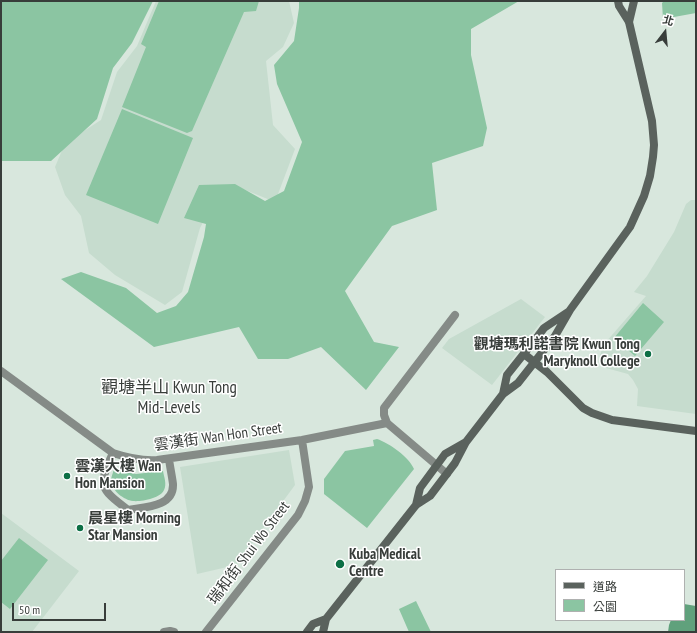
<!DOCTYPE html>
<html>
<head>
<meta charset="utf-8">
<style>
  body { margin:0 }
  #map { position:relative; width:697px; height:633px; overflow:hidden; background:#d8e7dd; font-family:"PT Sans Narrow","Noto Sans TC",sans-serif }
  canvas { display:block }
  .frame { position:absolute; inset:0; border:2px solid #383d3a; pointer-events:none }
  .legend { position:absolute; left:555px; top:569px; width:130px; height:52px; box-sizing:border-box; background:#fff; border:1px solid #afb1b0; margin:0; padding:5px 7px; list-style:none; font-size:12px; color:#383d3a }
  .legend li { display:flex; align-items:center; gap:8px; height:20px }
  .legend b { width:20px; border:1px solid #afb1b0 }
  .north { position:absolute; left:645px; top:12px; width:40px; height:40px; -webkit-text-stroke:3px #fff; paint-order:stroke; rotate:16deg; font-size:11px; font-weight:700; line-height:16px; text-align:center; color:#383d3a }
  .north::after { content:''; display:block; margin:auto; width:14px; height:18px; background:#383d3a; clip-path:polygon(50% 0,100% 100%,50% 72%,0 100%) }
  .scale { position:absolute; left:12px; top:603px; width:94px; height:18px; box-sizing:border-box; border:2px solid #383d3a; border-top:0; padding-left:5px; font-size:12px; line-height:14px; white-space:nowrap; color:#383d3a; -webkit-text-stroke:3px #fff; paint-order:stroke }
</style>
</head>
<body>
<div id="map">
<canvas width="697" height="633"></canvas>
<div class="frame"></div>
<ul class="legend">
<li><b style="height:5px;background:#5a625d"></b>道路</li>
<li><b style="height:11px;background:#8bc5a2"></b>公園</li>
</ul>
<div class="north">北</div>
<div class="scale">50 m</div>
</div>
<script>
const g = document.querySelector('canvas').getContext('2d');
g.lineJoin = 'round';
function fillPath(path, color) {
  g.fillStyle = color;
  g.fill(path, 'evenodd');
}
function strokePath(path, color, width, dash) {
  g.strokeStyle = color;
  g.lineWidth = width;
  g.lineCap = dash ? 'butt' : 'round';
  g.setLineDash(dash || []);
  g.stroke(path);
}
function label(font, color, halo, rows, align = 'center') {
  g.font = font + ' "PT Sans Narrow","Noto Sans TC",sans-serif';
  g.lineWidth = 3;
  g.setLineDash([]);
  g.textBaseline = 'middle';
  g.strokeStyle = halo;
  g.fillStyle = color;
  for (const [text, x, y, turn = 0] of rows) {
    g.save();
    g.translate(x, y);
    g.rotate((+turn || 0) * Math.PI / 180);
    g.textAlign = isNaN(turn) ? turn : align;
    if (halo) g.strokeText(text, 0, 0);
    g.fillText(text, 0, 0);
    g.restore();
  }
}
fillPath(new Path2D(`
  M156,1H289L294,23L283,47L266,61L273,125L295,149L275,202L238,187L209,211L200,228L182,292L165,305L115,275L89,253L81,216L65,195L55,167L63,148L76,136L101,120L117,72L137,46Z
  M691,200H696V414L637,406L638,389L633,380L628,374L606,368L603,364L600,356L601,352L605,343L646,296L634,292L647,276L674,232L686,204Z
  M521,299L545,317L492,385L442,348L449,339Z
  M289,450L295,485L236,565L197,574L180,467Z
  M1,513L79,571L32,632H1Z`), '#c6dcce');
fillPath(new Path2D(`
  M1,1H153L132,43L113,68L97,119L51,161H1Z
  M159,1H259L256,11L244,12L192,131L187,133L122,107L146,47L141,44Z
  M299,1H519L471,29V55L487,128L483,146L432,163L437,210L392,226L345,291L374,342L399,347L366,390L321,347L288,359H258L239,327L154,347L61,279L81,272L126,288L157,313L176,306L188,292L204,237L206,224L184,218L199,185L235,184L265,201L284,191L302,142L277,84L274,65L294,41L299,8Z
  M664,1H696V13L663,19L662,3Z
  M122,109L193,138L158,224L86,195Z
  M643,303L664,322L635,356L614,338Z
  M377,439C389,443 409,457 414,469L367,528L324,494V479L345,451L374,446L373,440Z
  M114,469L136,474L163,471C164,477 167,484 164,490C161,498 141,502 133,501C124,500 112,491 111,481C111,477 113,473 114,469Z
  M19,538L48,560L10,609L1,602V561Z
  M416,601L431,632H409L399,609Z`), '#8bc5a2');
fillPath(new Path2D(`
  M684,604L696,606V632H668L669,625L671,620H684Z`), '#60a17c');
strokePath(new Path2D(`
  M1,371L113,453C128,458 141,461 157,460L302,440L387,423
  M113,453C98,486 99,488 128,510C145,507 174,507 173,484C172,476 170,467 169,459
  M447,474L387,423L384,415V408L455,315
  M164,632L170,631L174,632
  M206,632L298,515L305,501L309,487L302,440`), '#858b87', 8);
strokePath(new Path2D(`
  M629,22L634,1
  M524,354L547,372L583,408L592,413L612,420L696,431
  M503,394L507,375L538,336L544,328L568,312
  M416,505L420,488L445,454L466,442
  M307,632L313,624L326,619
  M323,632L326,619L416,505L430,496L455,463L466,442L503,394L518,383L555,336L570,310L630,227L644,196L650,176L653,157L654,145L652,121L629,22L619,6L618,1`), '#5a625d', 8);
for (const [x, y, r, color] of [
  [648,354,4,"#0c6f45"],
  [67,476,4,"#0c6f45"],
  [80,528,4,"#0c6f45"],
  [340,564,5,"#0c6f45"]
]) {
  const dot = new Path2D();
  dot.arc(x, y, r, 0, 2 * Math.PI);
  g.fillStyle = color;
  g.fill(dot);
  strokePath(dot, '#fff', 1.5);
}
label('bold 15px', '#383d3a', '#fff', [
  ["觀塘瑪利諾書院 Kwun Tong",640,345,"right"],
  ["Maryknoll College",640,362,"right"],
  ["雲漢大樓 Wan",75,467],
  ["Hon Mansion",75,484],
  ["晨星樓 Morning",88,519],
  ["Star Mansion",88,536],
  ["Kuba Medical",349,555],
  ["Centre",349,572]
], 'left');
label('15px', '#383d3a', '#fff', [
  ["雲漢街 Wan Hon Street",218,437,-8],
  ["瑞和街 Shui Wo Street",249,553,-53]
]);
label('17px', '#383d3a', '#fff', [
  ["觀塘半山 Kwun Tong",169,388],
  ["Mid-Levels",169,408]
]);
</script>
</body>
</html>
